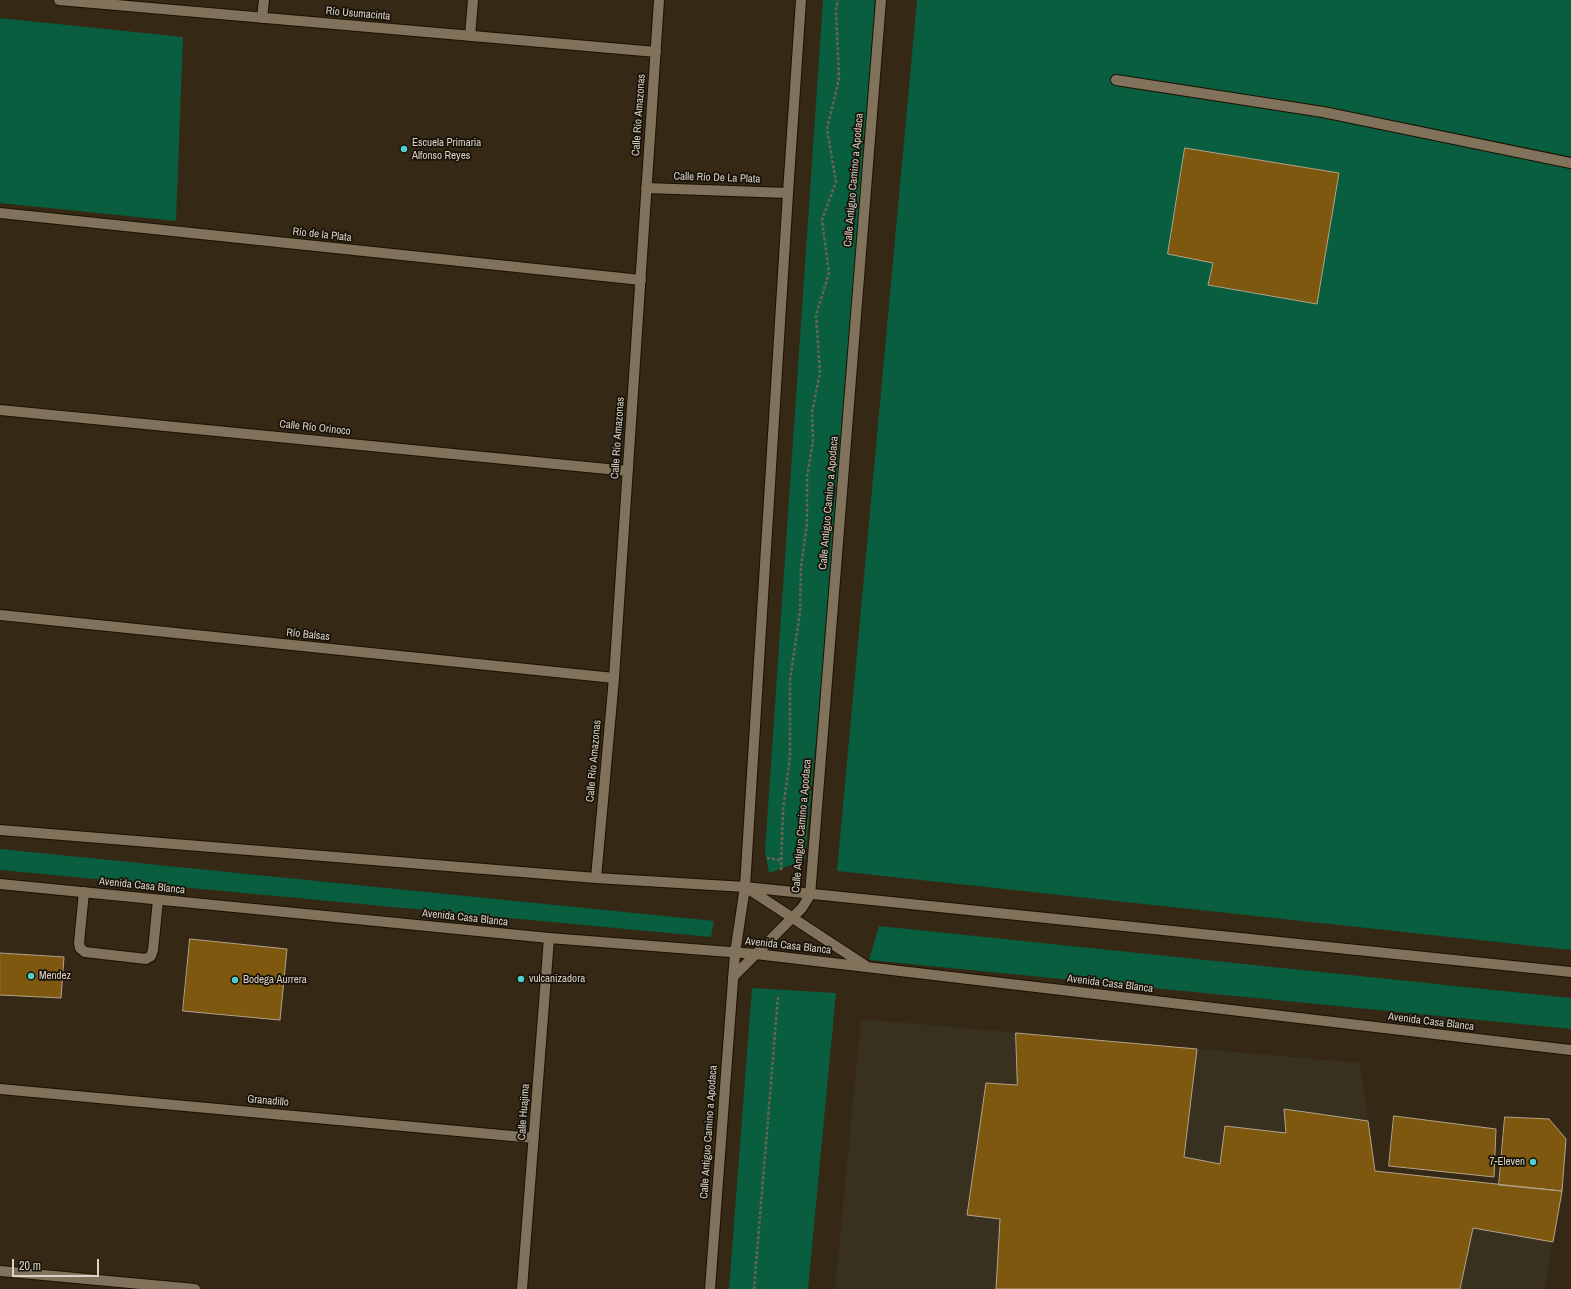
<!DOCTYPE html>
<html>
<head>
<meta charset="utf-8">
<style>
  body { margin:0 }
  #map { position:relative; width:1571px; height:1289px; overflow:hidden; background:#352814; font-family:"Archivo Narrow",sans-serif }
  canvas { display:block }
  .scale { position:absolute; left:12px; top:1259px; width:87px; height:18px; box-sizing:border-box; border:2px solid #dad2c6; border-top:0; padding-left:5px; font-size:12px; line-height:14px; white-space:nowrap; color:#dad2c6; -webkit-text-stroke:3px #181209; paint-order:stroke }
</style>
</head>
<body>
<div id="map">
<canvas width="1571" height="1289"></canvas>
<div class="scale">20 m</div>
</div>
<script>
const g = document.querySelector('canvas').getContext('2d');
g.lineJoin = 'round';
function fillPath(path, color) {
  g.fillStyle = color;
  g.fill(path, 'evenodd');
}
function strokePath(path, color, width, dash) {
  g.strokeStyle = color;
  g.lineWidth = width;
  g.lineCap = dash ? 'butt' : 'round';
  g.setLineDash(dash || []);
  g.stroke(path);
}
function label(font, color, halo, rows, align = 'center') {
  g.font = font + ' "Archivo Narrow",sans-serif';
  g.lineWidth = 3.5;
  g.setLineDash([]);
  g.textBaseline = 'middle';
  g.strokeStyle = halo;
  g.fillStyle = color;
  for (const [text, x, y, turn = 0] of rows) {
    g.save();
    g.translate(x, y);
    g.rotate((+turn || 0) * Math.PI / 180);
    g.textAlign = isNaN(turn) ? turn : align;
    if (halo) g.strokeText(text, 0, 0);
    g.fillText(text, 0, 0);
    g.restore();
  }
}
fillPath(new Path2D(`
  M861,1019L1360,1063L1375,1171L1562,1191L1544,1289H835Z`), '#393120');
fillPath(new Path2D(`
  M823,0H875L856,310L805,860L769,873L765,852Z
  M917,0H1571V950L837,871Z
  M0,18L183,37L176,221L0,203Z
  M0,849L714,921L711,937L0,870Z
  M879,926L1571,998V1029L869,960Z
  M752,988L836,993L808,1289H729Z`), '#085e3e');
const building = new Path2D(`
  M1185,148L1339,173L1317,304L1208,285L1213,263L1168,254Z
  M190,939L287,949L280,1020L183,1011Z
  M0,953L64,957L61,998L0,995Z
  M1016,1033L1197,1049L1184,1157L1220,1164L1225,1126L1286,1133L1284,1109L1368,1121L1375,1171L1562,1191L1553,1242L1473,1228L1460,1289H996L1000,1219L967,1215L986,1083L1017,1085Z
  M1394,1116L1496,1129L1494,1177L1389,1166Z
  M1505,1117L1549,1119L1566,1139L1562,1191L1499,1185Z`);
fillPath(building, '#7d580e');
strokePath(building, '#b3a38b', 1);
const lane = new Path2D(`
  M1116,80L1323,112L1571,163
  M84,892L79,943L80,948L85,952L146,959L151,956L153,950L158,900`);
const street = new Path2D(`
  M59,0L656,52
  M262,18L264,0
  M470,36L473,0
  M646,188L788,193
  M0,213L641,280
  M0,410L628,471
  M0,615L614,678
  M596,878L614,678L659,0
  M733,977L756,954
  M0,1089L534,1138
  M0,1271L195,1289
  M522,1289L549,938
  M710,1289L735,953`);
const secondary = new Path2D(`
  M0,830L596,878L745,887L1571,972
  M0,884L549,938L756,954L1571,1050
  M747,888L866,966
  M735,953L745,887L788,193L801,0
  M756,954L802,908L810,895L881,0`);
strokePath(lane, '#1c1100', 12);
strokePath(street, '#1c1100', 12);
strokePath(secondary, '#1c1100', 12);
strokePath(new Path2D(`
  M767,858L781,860
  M781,870L783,811L790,757V680L800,612L801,567L807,523V477L813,442L812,412L820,373L816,315L829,273L822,220L836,182L827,129L839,79L836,9L838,0
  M754,1289L778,997`), '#6e6352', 2.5, [3, 2]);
strokePath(lane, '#81725b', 10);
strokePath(street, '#81725b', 10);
strokePath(secondary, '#81725b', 10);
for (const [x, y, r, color] of [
  [404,149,4,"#52cdcd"],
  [31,976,4,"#52cdcd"],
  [521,979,4,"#52cdcd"],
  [235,980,4,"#52cdcd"],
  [1533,1162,4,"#52cdcd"]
]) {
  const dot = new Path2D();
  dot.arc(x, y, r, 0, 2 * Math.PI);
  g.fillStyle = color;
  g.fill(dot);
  strokePath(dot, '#181209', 1.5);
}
label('11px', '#dad2c6', '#181209', [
  ["Río Usumacinta",358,14,5],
  ["Calle Río Amazonas",639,115,-86],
  ["Calle Río De La Plata",717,178,2],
  ["Calle Antiguo Camino a Apodaca",854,180,-85],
  ["Río de la Plata",322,235,6],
  ["Calle Río Orinoco",315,428,6],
  ["Calle Río Amazonas",618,438,-86],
  ["Calle Antiguo Camino a Apodaca",829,503,-85],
  ["Río Balsas",308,635,6],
  ["Calle Río Amazonas",594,761,-85],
  ["Calle Antiguo Camino a Apodaca",802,826,-85],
  ["Avenida Casa Blanca",142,886,6],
  ["Avenida Casa Blanca",465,918,6],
  ["Avenida Casa Blanca",788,946,6],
  ["Avenida Casa Blanca",1110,984,7],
  ["Avenida Casa Blanca",1431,1022,7],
  ["Granadillo",268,1101,5],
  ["Calle Huajima",524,1112,-86],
  ["Calle Antiguo Camino a Apodaca",709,1132,-86]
]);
label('11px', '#dad2c6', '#181209', [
  ["Escuela Primaria",412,143],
  ["Alfonso Reyes",412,156],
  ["Mendez",39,976],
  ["vulcanizadora",529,979],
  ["Bodega Aurrera",243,980],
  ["7-Eleven",1525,1162,"right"]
], 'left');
</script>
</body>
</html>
